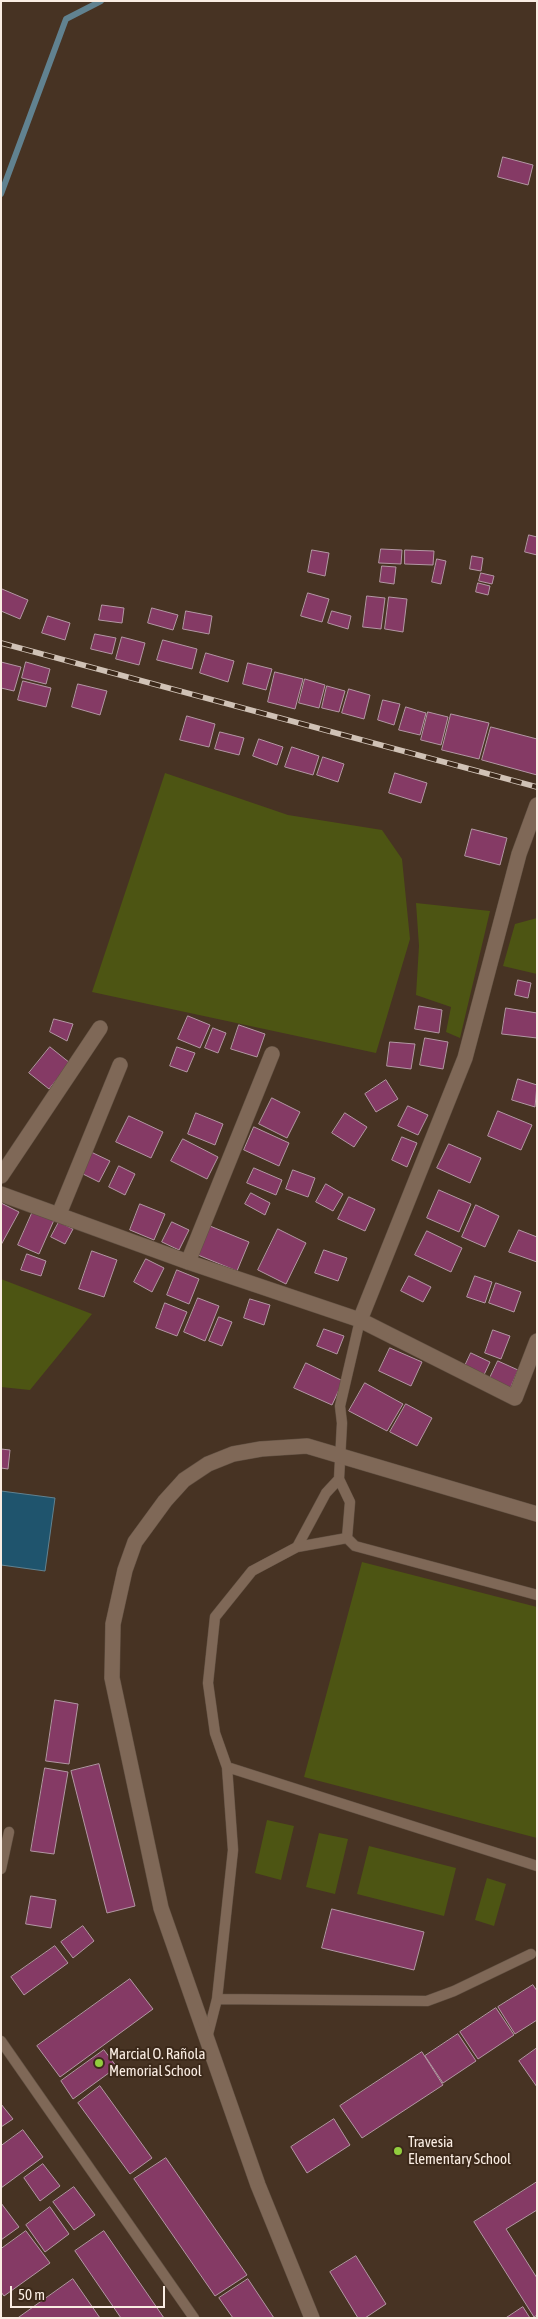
<!DOCTYPE html>
<html>
<head>
<meta charset="utf-8">
<style>
  body { margin:0 }
  #map { position:relative; width:538px; height:2319px; overflow:hidden; background:#473323; font-family:"Asap Condensed",sans-serif }
  canvas { display:block }
  .frame { position:absolute; inset:0; border:2px solid #faede3; pointer-events:none }
  .scale { position:absolute; left:10px; top:2286px; width:155px; height:22px; box-sizing:border-box; border:2px solid #faede3; border-top:0; padding-left:6px; font-size:15px; line-height:18px; white-space:nowrap; color:#faede3; -webkit-text-stroke:4px #3c291a; paint-order:stroke }
</style>
</head>
<body>
<div id="map">
<canvas width="538" height="2319"></canvas>
<div class="frame"></div>
<div class="scale">50 m</div>
</div>
<script>
const g = document.querySelector('canvas').getContext('2d');
g.lineJoin = 'round';
function fillPath(path, color) {
  g.fillStyle = color;
  g.fill(path, 'evenodd');
}
function strokePath(path, color, width, dash) {
  g.strokeStyle = color;
  g.lineWidth = width;
  g.lineCap = dash ? 'butt' : 'round';
  g.setLineDash(dash || []);
  g.stroke(path);
}
function label(font, color, halo, rows, align = 'center') {
  g.font = font + ' "Asap Condensed",sans-serif';
  g.lineWidth = 4;
  g.setLineDash([]);
  g.textBaseline = 'middle';
  g.strokeStyle = halo;
  g.fillStyle = color;
  for (const [text, x, y, turn = 0] of rows) {
    g.save();
    g.translate(x, y);
    g.rotate((+turn || 0) * Math.PI / 180);
    g.textAlign = isNaN(turn) ? turn : align;
    if (halo) g.strokeText(text, 0, 0);
    g.fillText(text, 0, 0);
    g.restore();
  }
}
fillPath(new Path2D(`
  M165,773L288,815L382,830L402,859L410,939L376,1053L92,992Z
  M416,903L490,911L460,1038L446,1032L451,1007L416,995L419,946Z
  M537,918V974L503,966L515,924Z
  M1,1279L92,1314L30,1390L1,1387Z
  M362,1562L537,1607V1838L304,1777Z
  M267,1820L294,1826L281,1880L255,1873Z
  M319,1833L348,1839L335,1894L306,1887Z
  M369,1846L456,1868L444,1916L357,1894Z
  M487,1878L506,1884L494,1926L475,1920Z`), '#4d5513');
const water = new Path2D(`
  M1,1491L55,1498L45,1571L1,1565Z`);
fillPath(water, '#1f546d');
strokePath(water, '#618290', 1);
strokePath(new Path2D(`
  M1,194L66,19L101,1`), '#618290', 6);
const building = new Path2D(`
  M503,157L533,165L528,185L498,177Z
  M529,535L537,537V555L525,552Z
  M381,549L402,550L401,564L379,563Z
  M312,550L329,553L325,576L308,572Z
  M405,550L434,551L433,565L405,564Z
  M472,556L483,558L481,571L470,569Z
  M437,559L446,561L441,584L432,582Z
  M382,566L396,567L394,584L380,582Z
  M481,573L494,576L492,584L479,581Z
  M478,583L490,586L488,595L476,592Z
  M2,589L28,600L20,619L1,611Z
  M308,593L329,599L322,622L301,616Z
  M367,596L385,598L381,629L363,627Z
  M389,597L407,599L403,632L385,629Z
  M102,605L124,608L122,623L99,620Z
  M152,608L178,615L173,630L148,623Z
  M186,611L212,616L209,634L183,629Z
  M332,611L351,616L348,629L328,623Z
  M48,616L70,623L65,640L42,633Z
  M95,634L116,638L112,654L91,649Z
  M122,637L145,643L139,665L116,659Z
  M163,640L197,649L192,669L157,660Z
  M206,653L234,661L228,682L200,673Z
  M1,662L21,667L14,691L1,688Z
  M26,662L50,669L46,684L22,678Z
  M248,663L272,669L266,690L243,684Z
  M275,672L303,679L295,709L268,702Z
  M305,679L325,685L319,708L299,703Z
  M23,681L51,688L46,707L18,700Z
  M78,684L107,691L100,715L72,707Z
  M327,686L345,691L339,712L322,708Z
  M349,689L370,695L364,719L342,713Z
  M383,700L400,704L394,725L378,720Z
  M406,707L426,713L420,735L399,730Z
  M428,712L448,717L441,745L421,740Z
  M451,714L489,723L479,759L442,750Z
  M187,716L215,724L209,747L180,740Z
  M491,727L537,739V775L482,760Z
  M220,732L244,738L239,755L215,749Z
  M259,739L283,747L277,765L253,756Z
  M292,747L319,756L313,775L285,767Z
  M323,757L344,764L338,782L317,775Z
  M395,773L427,783L421,803L389,793Z
  M472,829L507,838L500,865L465,856Z
  M518,980L531,983L528,998L515,995Z
  M419,1006L442,1010L439,1033L415,1029Z
  M506,1008L537,1013V1038L502,1034Z
  M188,1016L210,1025L200,1048L178,1039Z
  M54,1019L73,1024L67,1041L50,1032Z
  M239,1025L265,1034L257,1057L231,1049Z
  M213,1028L226,1033L218,1053L205,1048Z
  M425,1038L448,1042L443,1069L420,1065Z
  M390,1042L415,1044L411,1069L387,1066Z
  M50,1047L70,1063L49,1089L29,1073Z
  M177,1047L195,1053L187,1072L170,1066Z
  M518,1079L537,1085L535,1107L512,1100Z
  M386,1080L398,1099L376,1112L365,1094Z
  M272,1098L300,1112L287,1138L259,1124Z
  M408,1106L428,1115L418,1135L398,1126Z
  M498,1111L532,1125L521,1150L488,1136Z
  M196,1113L223,1124L215,1145L188,1134Z
  M345,1113L367,1127L354,1147L332,1133Z
  M129,1116L163,1132L151,1158L116,1142Z
  M254,1127L289,1143L279,1166L244,1150Z
  M402,1137L417,1143L407,1167L392,1160Z
  M183,1139L218,1157L207,1179L171,1161Z
  M449,1144L481,1158L470,1183L437,1168Z
  M91,1152L110,1161L99,1182L81,1173Z
  M119,1166L135,1174L125,1195L109,1187Z
  M254,1168L282,1180L276,1195L247,1183Z
  M293,1170L315,1178L308,1197L286,1189Z
  M326,1184L343,1194L333,1211L316,1202Z
  M439,1190L471,1204L459,1232L427,1218Z
  M251,1193L270,1203L265,1215L245,1204Z
  M349,1197L375,1209L365,1231L338,1219Z
  M1,1203L19,1212L1,1245Z
  M140,1204L165,1214L154,1240L130,1230Z
  M476,1205L499,1216L485,1247L462,1237Z
  M33,1211L54,1220L39,1254L18,1245Z
  M59,1222L73,1229L65,1244L51,1237Z
  M172,1222L189,1230L179,1250L162,1242Z
  M210,1226L249,1242L237,1271L198,1255Z
  M278,1229L306,1243L286,1284L258,1270Z
  M519,1230L537,1237V1262L509,1252Z
  M427,1231L462,1248L451,1272L415,1255Z
  M324,1250L347,1258L338,1281L315,1273Z
  M92,1251L117,1260L104,1297L79,1289Z
  M27,1254L46,1261L41,1276L21,1270Z
  M146,1259L164,1268L152,1292L134,1282Z
  M177,1270L199,1279L189,1304L167,1295Z
  M409,1276L431,1287L423,1302L401,1291Z
  M475,1276L492,1282L485,1303L467,1297Z
  M496,1283L521,1292L514,1312L489,1303Z
  M198,1298L219,1306L205,1341L184,1332Z
  M250,1299L270,1305L264,1325L244,1318Z
  M165,1303L187,1312L177,1336L156,1328Z
  M219,1317L232,1322L222,1346L209,1341Z
  M324,1329L344,1336L337,1354L317,1346Z
  M493,1330L510,1336L501,1359L485,1353Z
  M390,1348L422,1362L411,1386L379,1371Z
  M471,1353L490,1362L483,1377L464,1368Z
  M498,1361L518,1370L510,1389L489,1380Z
  M306,1363L343,1381L332,1405L294,1388Z
  M365,1383L403,1404L387,1431L349,1411Z
  M406,1404L432,1418L417,1446L390,1432Z
  M1,1449L10,1450L8,1469L1,1468Z
  M55,1700L78,1704L69,1764L46,1761Z
  M99,1764L135,1906L107,1913L71,1771Z
  M45,1768L68,1772L54,1854L31,1851Z
  M31,1896L56,1900L51,1928L26,1924Z
  M332,1909L424,1932L414,1970L322,1948Z
  M83,1926L94,1941L73,1958L61,1942Z
  M55,1946L68,1963L24,1995L11,1977Z
  M130,1979L153,2009L60,2077L37,2046Z
  M533,1985L537,1991V2020L515,2034L498,2007Z
  M496,2008L514,2035L478,2059L460,2032Z
  M458,2034L476,2061L443,2083L425,2056Z
  M537,2048V2087L519,2061Z
  M104,2050L117,2067L73,2099L61,2081Z
  M422,2052L443,2085L362,2138L340,2106Z
  M100,2086L152,2158L130,2174L78,2103Z
  M1,2104L13,2119L1,2127Z
  M334,2119L350,2145L307,2173L291,2147Z
  M23,2130L43,2157L1,2188V2146Z
  M166,2158L247,2275L215,2296L134,2179Z
  M43,2164L60,2186L40,2201L24,2178Z
  M537,2182V2210L506,2229L537,2278V2315L534,2317L474,2222Z
  M74,2187L95,2215L74,2230L53,2202Z
  M1,2203L19,2227L1,2240Z
  M50,2207L69,2234L45,2252L26,2225Z
  M26,2231L50,2263L4,2296L1,2292V2249Z
  M104,2231L164,2318H121L75,2251Z
  M356,2256L386,2304L365,2318H358L330,2272Z
  M73,2279L100,2318H18Z
  M248,2279L274,2318H233L219,2298Z
  M523,2307L530,2318H506Z`);
fillPath(building, '#853a65');
strokePath(building, '#b397a4', 1);
const lane = new Path2D(`
  M339,1479L350,1502L347,1538L355,1546L537,1595
  M297,1547L326,1493L339,1479L342,1423L340,1406L360,1320
  M227,1767L537,1866
  M1,1869L9,1832
  M217,1999L233,1850L227,1767L215,1733L208,1683L215,1617L252,1571L297,1547L347,1538
  M207,2038L217,1999L427,2001L454,1991L531,1954
  M1,2041L194,2318`);
const street = new Path2D(`
  M1,1176L100,1028
  M1,1194L188,1262L360,1320L515,1398L537,1341
  M59,1214L120,1065
  M188,1262L272,1054
  M360,1320L465,1058L519,854L537,805
  M312,2318L258,2185L161,1908L112,1678L113,1624L125,1570L135,1542L165,1501L184,1480L208,1464L233,1454L261,1449L307,1446L537,1514`);
strokePath(lane, '#625143', 11);
strokePath(street, '#625143', 16);
strokePath(lane, '#7f6857', 10);
strokePath(street, '#7f6857', 15);
const rail = new Path2D(`
  M1,643L537,787`);
strokePath(rail, '#d0c2b6', 5.5);
strokePath(rail, '#3c291a', 4, [11]);
for (const [x, y, r, color] of [
  [99,2063,5,"#92cd3e"],
  [398,2151,5,"#92cd3e"]
]) {
  const dot = new Path2D();
  dot.arc(x, y, r, 0, 2 * Math.PI);
  g.fillStyle = color;
  g.fill(dot);
  strokePath(dot, '#3c291a', 2);
}
label('15px', '#faede3', '#3c291a', [
  ["Marcial O. Rañola",109,2054],
  ["Memorial School",109,2071],
  ["Travesia",408,2142],
  ["Elementary School",408,2159]
], 'left');
</script>
</body>
</html>
